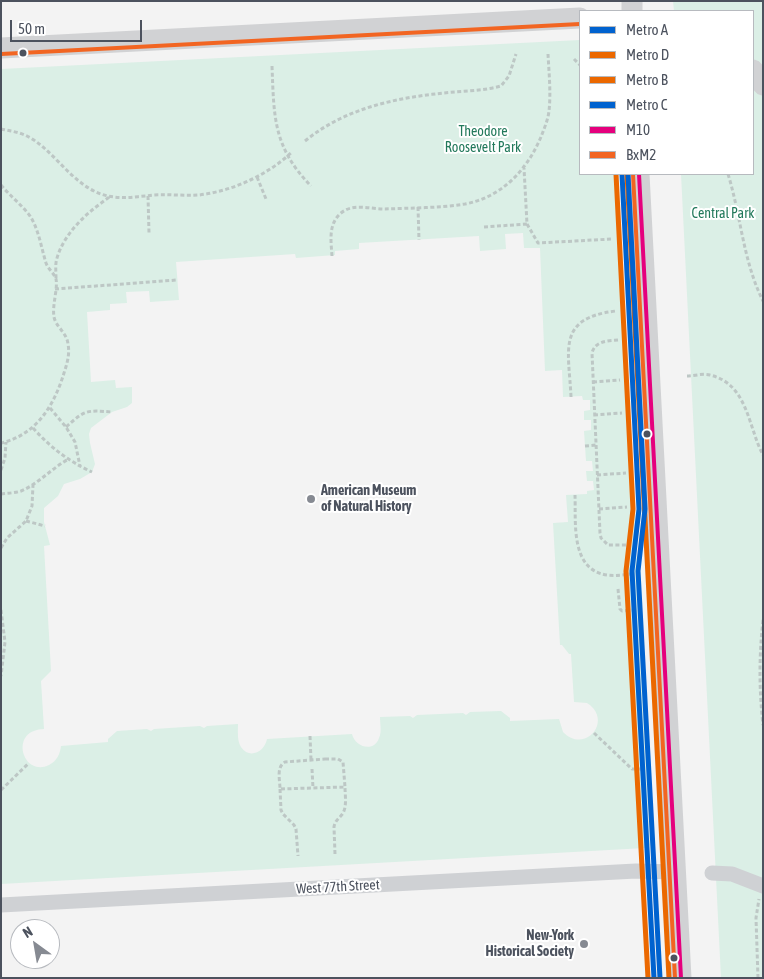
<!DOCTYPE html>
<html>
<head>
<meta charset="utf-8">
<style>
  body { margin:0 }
  #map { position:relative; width:764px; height:979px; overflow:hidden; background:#f3f3f3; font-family:"Asap Condensed",sans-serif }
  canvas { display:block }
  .frame { position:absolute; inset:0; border:2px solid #4c525e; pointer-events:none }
  .legend { position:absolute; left:579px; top:10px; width:175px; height:165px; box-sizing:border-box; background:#fff; border:1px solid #b7babf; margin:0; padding:6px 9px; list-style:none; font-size:15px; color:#4c525e }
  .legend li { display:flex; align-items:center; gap:10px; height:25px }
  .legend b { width:25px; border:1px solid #b7babf }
  .north { position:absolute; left:10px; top:919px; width:50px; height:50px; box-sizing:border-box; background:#fff; border:1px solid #b7babf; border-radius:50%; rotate:328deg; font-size:14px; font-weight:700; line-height:20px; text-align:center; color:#4c525e }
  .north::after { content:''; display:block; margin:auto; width:18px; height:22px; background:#868a92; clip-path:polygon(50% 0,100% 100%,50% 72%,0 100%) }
  .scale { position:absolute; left:10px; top:20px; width:132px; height:22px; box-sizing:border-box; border:2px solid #4c525e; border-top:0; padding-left:6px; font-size:15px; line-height:18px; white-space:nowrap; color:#4c525e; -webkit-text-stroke:4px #fff; paint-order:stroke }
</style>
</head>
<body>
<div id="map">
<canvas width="764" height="979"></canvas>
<div class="frame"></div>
<ul class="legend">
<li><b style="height:6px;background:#0062cf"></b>Metro A</li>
<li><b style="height:6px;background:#eb6800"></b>Metro D</li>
<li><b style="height:6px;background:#eb6800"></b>Metro B</li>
<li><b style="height:6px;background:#0062cf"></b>Metro C</li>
<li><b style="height:6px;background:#e5007d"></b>M10</li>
<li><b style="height:6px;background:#f26522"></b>BxM2</li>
</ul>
<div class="north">N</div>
<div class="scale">50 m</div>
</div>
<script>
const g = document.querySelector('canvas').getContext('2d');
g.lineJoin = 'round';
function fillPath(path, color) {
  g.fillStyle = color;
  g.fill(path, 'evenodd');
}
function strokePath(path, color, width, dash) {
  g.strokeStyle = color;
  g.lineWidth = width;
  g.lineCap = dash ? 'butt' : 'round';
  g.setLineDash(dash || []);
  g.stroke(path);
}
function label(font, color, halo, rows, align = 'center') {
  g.font = font + ' "Asap Condensed",sans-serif';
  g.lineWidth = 4;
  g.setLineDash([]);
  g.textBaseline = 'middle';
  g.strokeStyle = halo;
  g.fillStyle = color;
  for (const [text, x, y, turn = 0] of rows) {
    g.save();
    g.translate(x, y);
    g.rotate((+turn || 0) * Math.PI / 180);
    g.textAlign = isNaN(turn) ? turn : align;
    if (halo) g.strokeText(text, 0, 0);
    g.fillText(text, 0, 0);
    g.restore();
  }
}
fillPath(new Path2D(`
  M673,1H763V978H721L681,174H753V11H674Z
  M580,40V174H616L632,461L650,845L645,848L1,884V69ZM523,233L524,248H540L545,371L562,370L563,397L582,396L583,400H590V410L584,411V420H591V430L584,431L586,461H592L593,471H586L587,481H593L594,490L587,491V494L566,495L568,522L553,523L560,645H562L569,654H571L574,702L587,703C614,720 585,755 563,732L559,719L510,721V718L501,711L470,712L466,715L463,713L417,715L413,718L410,716L380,717C380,724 382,732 379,738C374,753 355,747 352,734L267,739C265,751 250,760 241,747C237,741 238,731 238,724L207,726L204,728L200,726L154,729L151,731L147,729L117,731L108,739V742L61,746C60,754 57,761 49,765C23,778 8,730 44,729L41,681L51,671L44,546L50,545L44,522V508L58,496L64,484L80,479L92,472L95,464L90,443L89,434L91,428L112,412L127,407L132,403V387L116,388L115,380L91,382L87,312L110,310V304L127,303L126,292L149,291L150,302L179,300L176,262L295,254L296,258L335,255V251L359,249V243L479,236L480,251L506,249L505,234Z`), '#dbefe6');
strokePath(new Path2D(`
  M574,59L580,65
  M272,66C274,117 273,147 311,186
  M1,129C10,131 19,132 27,136C51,148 68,178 94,191C113,201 134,197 154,195C169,194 184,196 199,195C233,191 267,175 291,153
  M305,141C344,109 394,98 444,93C463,91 483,91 501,86L509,76L516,54
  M728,174C741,216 743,261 763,301
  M257,177L266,199
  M1,185C10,196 22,205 30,216C39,230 41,247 46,263C48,269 54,273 56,279C58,289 52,305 54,317C56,327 67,333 68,344C70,354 67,364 64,373C54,406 36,435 1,443
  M148,196L149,233
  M418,207L419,240
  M527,224L538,243L612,239
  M484,227L527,224L524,168
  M332,256C331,241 328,224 341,213C353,203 370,209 385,209C410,208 440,208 465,204C502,197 527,170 541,137C544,129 548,120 549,111C551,93 549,73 548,54
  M56,278C56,272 55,264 57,258C65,231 89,211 111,196
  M55,289L177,280
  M618,340C607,341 595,341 592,353L600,533L601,538L608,545H629
  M687,376C694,376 703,373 710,375C748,384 748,427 763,455
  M593,382L620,380
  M571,397C569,350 556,318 616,311
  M50,408L66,427L75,442L80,466
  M594,415L622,413
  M66,427C85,410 86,410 112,412
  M33,428C50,447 68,461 92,472
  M585,446L596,445
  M1,470L5,458L6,442
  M597,475L626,473
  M1,494C8,493 15,493 21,491C38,484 51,469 67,460
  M575,495C576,522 570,570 607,575C615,576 623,575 631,574
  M599,509L627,507
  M26,521L45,526
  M1,548L7,538L26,521L32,506L33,485
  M618,589L620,609L622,611L633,610
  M1,610L5,642L1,676
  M763,620C759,656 759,689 763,725
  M594,733L632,769H641
  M310,736L311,760
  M325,759H338L343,762L345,787L280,789C280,780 276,767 285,762Z
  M312,769L313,788
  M280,789L281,810L283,814L294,825L296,829L298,856
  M1,790L29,763
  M335,854L334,827C335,820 340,818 343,813C347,806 345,795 345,787
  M758,978L756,918L759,899`), '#bdc7c5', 3, [4, 2.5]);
strokePath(new Path2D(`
  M712,873L732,874L763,886
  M1,905L636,871L676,872`), '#cfd1d4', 15);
strokePath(new Path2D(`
  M632,1V11
  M1,48L580,18
  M753,70L763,85
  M639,174L681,978`), '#d1d2d4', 21);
strokePath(new Path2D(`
  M639,174L681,978`), '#e5007d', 4);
strokePath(new Path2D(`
  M1,54L580,24
  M633,174L675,978`), '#f26522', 4);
strokePath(new Path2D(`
  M622,174L639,509L632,571L654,978`), '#0062cf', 5);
strokePath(new Path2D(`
  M627,174L669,978`), '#eb6800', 5);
strokePath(new Path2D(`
  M616,174L633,509L626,571L648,978`), '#eb6800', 5);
strokePath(new Path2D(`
  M628,174L645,509L638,571L660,978`), '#0062cf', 5);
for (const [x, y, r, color] of [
  [23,53,4.5,"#4c525e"],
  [647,434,4.5,"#4c525e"],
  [311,499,5,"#868a92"],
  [584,944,5,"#868a92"],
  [674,958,4.5,"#4c525e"]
]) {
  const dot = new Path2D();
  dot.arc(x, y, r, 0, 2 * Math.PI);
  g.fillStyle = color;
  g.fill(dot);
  strokePath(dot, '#fff', 2);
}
label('14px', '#22795b', '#fff', [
  ["Theodore",483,132],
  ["Roosevelt Park",483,148],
  ["Central Park",723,214]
]);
label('bold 14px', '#4c525e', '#fff', [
  ["American Museum",321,491],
  ["of Natural History",321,507],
  ["New-York",574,936,"right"],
  ["Historical Society",574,952,"right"]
], 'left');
label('14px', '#4c525e', '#fff', [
  ["West 77th Street",338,887,-3]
]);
</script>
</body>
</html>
